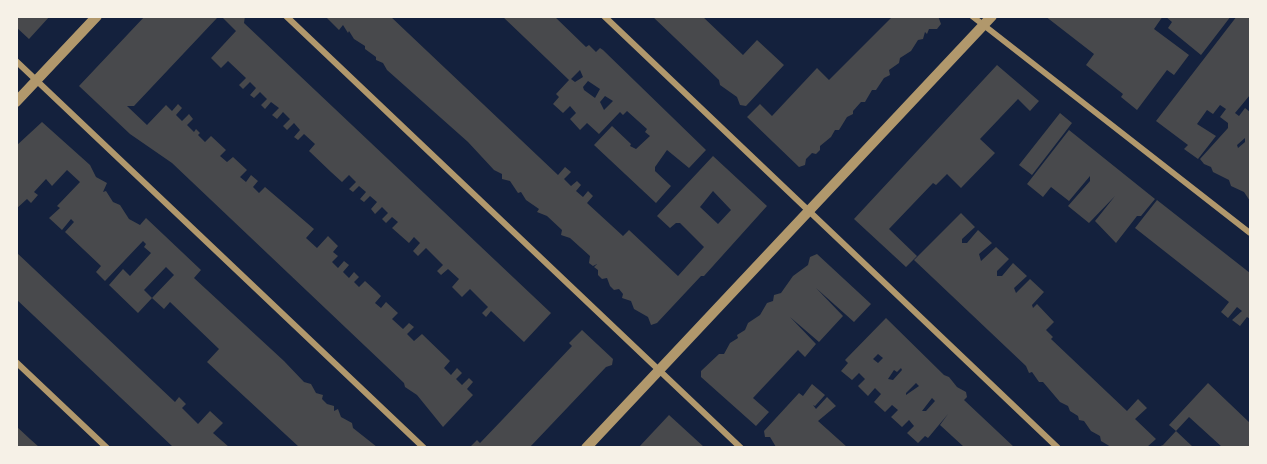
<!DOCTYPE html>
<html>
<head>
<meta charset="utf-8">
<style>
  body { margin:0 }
  #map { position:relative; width:1267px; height:464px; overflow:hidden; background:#14213d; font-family:Montserrat,sans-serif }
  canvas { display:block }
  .frame { position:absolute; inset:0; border:18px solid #f6f1e7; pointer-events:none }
</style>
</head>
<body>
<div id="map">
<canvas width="1267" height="464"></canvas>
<div class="frame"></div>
</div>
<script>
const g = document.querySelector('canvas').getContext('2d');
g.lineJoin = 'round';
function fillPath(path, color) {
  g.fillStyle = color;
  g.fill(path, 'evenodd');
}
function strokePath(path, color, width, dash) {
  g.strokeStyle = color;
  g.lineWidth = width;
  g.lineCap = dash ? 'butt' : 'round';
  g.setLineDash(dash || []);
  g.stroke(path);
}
fillPath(new Path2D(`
  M16,16H50L29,39L16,27Z
  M145,16L217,18L134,106H127L147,125L166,105L172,111L178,104L182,108L176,115L182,121L189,114L193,119L187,125L194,132L196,129L200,133L198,135L205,142L211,136L226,150L220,156L227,162L233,157L247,170L240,177L246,182L251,175L258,181L253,187L259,193L265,187L314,229L306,238L317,248L328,236L338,246L333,252L338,256L332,262L338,268L344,261L349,265L343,272L349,278L354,272L359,277L354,282L359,287L365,281L376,291L381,296L375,303L381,308L386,302L398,313L392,319L403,329L409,323L414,327L407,334L414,341L422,334L450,361L444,368L451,375L457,368L462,373L456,379L462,385L469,378L473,382L467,389L473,395L443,427L417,395L405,387L404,383L172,163L130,134L79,86Z
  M221,16H245L244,23L551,313L524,342L491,311L486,317L482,313L488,307L470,289L462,297L452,287L459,279L448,269L441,275L437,271L443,265L426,248L418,256L413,251L420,243L414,237L409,243L392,228L398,222L392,217L386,223L382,219L388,213L382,207L375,214L371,209L377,202L370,196L364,202L360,199L366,192L359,186L353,192L349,189L356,182L349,175L342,182L331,172L309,151L315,144L304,134L298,140L294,137L300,130L294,123L287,130L283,126L290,119L283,112L277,119L272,115L279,108L271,102L265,109L261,105L267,99L260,92L254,98L250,95L256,88L250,82L243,89L239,85L246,78L228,61L221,68L211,58L236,31Z
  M325,16H390L558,175L565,167L571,172L564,179L571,186L577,181L581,185L576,191L583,197L588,191L593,196L587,203L623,236L629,230L678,276L704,247L680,223H676L670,228L657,216L713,156L767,206L704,276H701L657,323L651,325L648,317L634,309L631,301L622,298L623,294L619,289L614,290L610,286L607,278L602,279L598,275V270L594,267L597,264L593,266L589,263L590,256L570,238L561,235L562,230L547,216L537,212L539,209L526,200L521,192L518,193L510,181L502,179V174L494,170L468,142L387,70L383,63L376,60V57L365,49V46L354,39L349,31L348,33L343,25L339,30ZM713,191L731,210L718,224L700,207Z
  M502,16H554L586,47L589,45L596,52L600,48L603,50L706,150L689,168L667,150L655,167V171L671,186L656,203L594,145L612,126L631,144L630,146L636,149L650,136L645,132L647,129L627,111L623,115L620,112L599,134L587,123L580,130L570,119L576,113L570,106L563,113L553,104L559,97L556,94L569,80ZM580,70L583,77L575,82L571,79ZM588,81L600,89L595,98L584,90L583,87ZM605,96L613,101L604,110L600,102Z
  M652,16H702L743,55L757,40L784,65L746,106L740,105L737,97L720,85L719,80Z
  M893,16H938L941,24L937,29H929L927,34L925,32L923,39L918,40L911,51L900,58L899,63L889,70L890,75L884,78L876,90H872L865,102H861L853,111V114L847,117L839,130H835L831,137L820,146V150L816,154L812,153L806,159L805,165L799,167L747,117L760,104L772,116L817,68L829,80Z
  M1045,16H1163L1154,29L1189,55L1174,75L1167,70L1137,110L1121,97L1123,94L1086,65L1094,54Z
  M1165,16H1231L1201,55L1168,28L1172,22Z
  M1237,16H1250V95L1235,113L1239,116L1245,108L1250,112V201L1244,192L1231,186L1229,180L1213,172L1211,167L1204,164L1200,159L1228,128V123L1220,117L1226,109L1220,105L1213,114L1207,110L1197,124L1216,136L1198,159L1184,149L1188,145L1156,121ZM1245,138V142L1238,148L1237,145Z
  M997,65L1039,101L1030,111L1018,99L980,139L995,153L961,188L947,174L936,185L933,183L889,229L917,256L906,267L854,219Z
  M1060,113L1072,123L1032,175L1019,165Z
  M42,122L90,165L96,177L107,183L103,192L106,191L113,202L120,205L129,219L140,225L146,218L201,270L194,278L284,361L304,382L311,384L316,393L323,395L322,399L327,404L334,406V411L338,409L341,417L352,423L353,428L377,447H299L207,362L219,349L170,302L164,309L152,298L174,275L166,267L144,290L152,298L138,313L109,285L123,269L130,276L151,253L144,247L146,244L143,241L105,281L96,272L101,266L65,232L74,222L71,219L62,230L49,218L60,208L57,206L80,182L67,170L52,186L46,179L34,192L38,195L31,203L27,199L16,209V146Z
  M1069,130L1155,199L1141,216H1137L1116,243L1095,221L1115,196L1089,223L1068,206L1090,181V176L1069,201L1051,187L1043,197L1027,184Z
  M1157,200L1250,273V319L1247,317L1240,326L1232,320L1242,311L1237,307L1228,318L1221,312L1229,302L1135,228Z
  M961,213L975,227L962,239V243H967L978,230L992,243L979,254L981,261L996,247L1009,259L997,271V276H1002L1013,263L1027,276L1014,288L1016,293L1030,279L1044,292L1032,305L1033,308L1037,304L1054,322L1046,330L1053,337L1051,339L1127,411L1138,399L1147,408L1135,419L1156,439L1147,447H1111L1101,441L1100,436L1091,431L1084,421L1079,420L1078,416L1070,411L1068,406L1060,402L1043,382H1039L1032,372L1029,373L1026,366L914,260Z
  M16,252L175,402L179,397L186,404L182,408L198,424L210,411L223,423L213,433L229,447H173L16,299Z
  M817,254L871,304L854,322L816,288L843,316L819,342L790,317L816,344L805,357L798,350L753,398L769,412L756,426L701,377V371L719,354H724L730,343L738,338L737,335L745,330L748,323L760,315L767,303L773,301L774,295L781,293L793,276L808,265L810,257Z
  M886,318L944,375L949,377L957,387L966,392L967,397L964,400L1014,447H964L940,425L948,414L928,438L925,436L918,443L907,433L914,426L909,420L902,427L891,417L898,410L892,405L885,412L874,402L881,394L875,388L868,396L858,386L865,379L859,373L852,380L841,371L848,363L845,360ZM878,354L883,358L878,363L873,359ZM901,368L902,370L893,380L888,379L894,370L897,372ZM916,383L919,386L906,395V393ZM932,398L935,401L926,411H922Z
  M582,330L613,359L612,365L606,367L530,447H470L477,440L480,443L503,419L572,346L569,343Z
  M1208,383L1250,423V447H1222L1189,417L1176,431L1169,425Z
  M812,384L825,395L815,406L813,405L816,409L827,397L836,406L818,421L847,447H776L770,437H765L764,431L799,393L803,396Z
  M669,415L704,447H639Z
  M16,426L30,439L39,447H16Z
  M1176,431L1193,447H1158L1163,445Z`), '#48494c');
strokePath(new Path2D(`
  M286,16L741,448
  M604,16L1058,448
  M972,16L1250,233
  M16,61L424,448
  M16,362L107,448`), '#b1986c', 6);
strokePath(new Path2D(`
  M16,102L97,16
  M586,448L992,16`), '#b1986c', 10);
</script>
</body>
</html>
